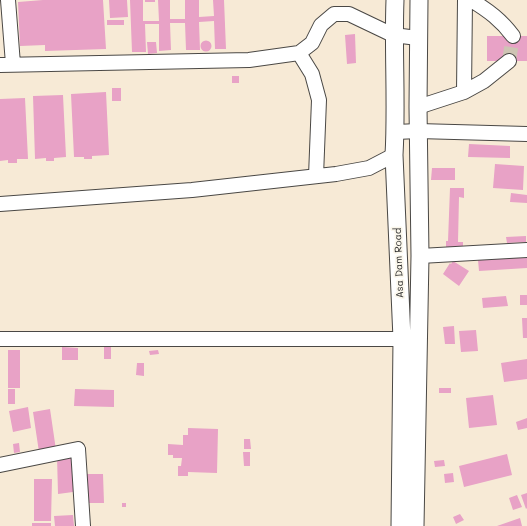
<!DOCTYPE html>
<html>
<head>
<meta charset="utf-8">
<style>
  body { margin:0 }
  canvas { display:block; background:#f7ead6 }
</style>
</head>
<body>
<canvas width="527" height="526"></canvas>
<script>
const g = document.querySelector('canvas').getContext('2d');
g.lineJoin = 'round';
function fillPath(path, color) {
  g.fillStyle = color;
  g.fill(path, 'evenodd');
}
function strokePath(path, color, width, dash) {
  g.strokeStyle = color;
  g.lineWidth = width;
  g.lineCap = dash ? 'butt' : 'round';
  g.setLineDash(dash || []);
  g.stroke(path);
}
function label(font, color, halo, rows, align = 'center') {
  g.font = font + ' Mali,sans-serif';
  g.lineWidth = 3.5;
  g.setLineDash([]);
  g.textBaseline = 'middle';
  g.strokeStyle = halo;
  g.fillStyle = color;
  for (const [text, x, y, turn = 0] of rows) {
    g.save();
    g.translate(x, y);
    g.rotate((+turn || 0) * Math.PI / 180);
    g.textAlign = isNaN(turn) ? turn : align;
    if (halo) g.strokeText(text, 0, 0);
    g.fillText(text, 0, 0);
    g.restore();
  }
}
fillPath(new Path2D(`
  M43,0H103L106,49L45,51V45L20,46L18,2Z
  M109,0H127L128,17L110,18Z
  M130,0H143V21H159L158,0H170V19H185V0H199V17L214,16L213,0H224L226,49H215L214,21L199,22L200,50H186L185,23H170L171,50L159,51V24H145L146,52H132Z
  M145,0H155V2H145Z
  M107,20H124V25H107Z
  M355,34L356,63L347,64L345,35Z
  M487,36H527V61H487Z
  M200.5 46a5.5 5.5 0 1 1 11 0a5.5 5.5 0 1 1-11 0Z
  M147,42H156L157,53L148,54Z
  M232,76H239V83H232Z
  M112,88H121V101H112Z
  M106,92L109,155L92,156V159H84V157H74L71,94Z
  M63,95L66,157L54,158V161H46V158L35,159L33,96Z
  M25,98L28,159H17V163H8V160L0,161V99Z
  M469,144L510,146V158L468,157Z
  M495,164L524,166L523,190L493,188Z
  M432,168H455V180H431Z
  M450,188H464V198L459,197L458,242H463V251L446,250V241H448Z
  M511,193L527,195V203L510,202Z
  M526,236V242L507,243L506,237Z
  M527,256V268L479,271L478,260Z
  M453,261L469,271L459,286L443,274L450,263L451,264Z
  M520,295H527V305H520Z
  M506,296L508,306L483,308L482,298Z
  M522,318H527V338H523Z
  M454,326L455,344H445L443,327Z
  M476,330L478,351L461,352L459,331Z
  M62,347L78,348V360H62Z
  M104,347H111V359H104Z
  M8,350H20V388H8Z
  M158,350L159,354L150,355L149,351Z
  M527,359V379L504,382L501,363Z
  M137,363H144V376L136,375Z
  M439,388H451V393H439Z
  M8,389H15V404H8Z
  M75,389L114,390V407L74,406Z
  M493,395L497,425L469,428L466,398Z
  M28,407L31,428L13,432L9,411Z
  M50,409L56,450L39,452L33,412Z
  M527,418V428L518,430L516,422Z
  M188,428L218,429L217,473L188,472V476H178V466H181L182,458H173V455H168V444L183,445V435H188Z
  M244,439H250L251,449H244Z
  M19,443L20,452L14,453L13,444Z
  M243,452H250V466H244Z
  M507,454L512,475L464,487L459,466Z
  M57,456H76L73,492L58,494Z
  M444,460L445,466L435,467L434,461Z
  M453,473L454,482L445,483L444,474Z
  M83,474H103L104,503H89L88,495H83Z
  M34,479H52L51,521H34Z
  M527,493V508L526,509L521,495Z
  M517,495L522,507L513,510L509,498Z
  M122,503H126V507H122Z
  M460,514L464,520L456,524L453,517Z
  M73,515L74,526H55L54,516Z
  M520,518L522,526H497Z
  M32,523H51V526H32Z`), '#e8a2c6');
strokePath(new Path2D(`
  M509,61L513,36`), '#cec4b4', 14, [14, 7]);
const minor = new Path2D(`
  M8,0L13,64
  M471,0C489,11 501,20 513,36
  M299,53L312,74L319,100L316,176
  M0,65L249,60L299,53L312,43L321,25L334,14H349L393,35L418,38
  M464,92L465,0
  M418,107L464,92L484,81L509,61
  M396,132L418,131L527,134
  M0,204L192,190L336,174L369,168L394,155
  M420,256L527,250
  M0,339H402
  M0,465L78,449L83,526`);
const major = new Path2D(`
  M395,0C393,52 397,104 394,155L402,339L400,526
  M415,526L420,256L418,107L419,0`);
strokePath(minor, '#4a4845', 16);
strokePath(major, '#4a4845', 19);
strokePath(minor, '#fff', 14);
strokePath(major, '#fff', 17);
label('10px', '#2b2b2b', '#fbf7ec', [
  ["Asa Dam Road",399,263,-92]
]);
</script>
</body>
</html>
